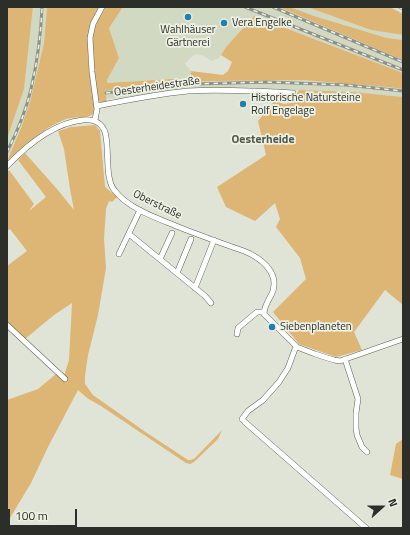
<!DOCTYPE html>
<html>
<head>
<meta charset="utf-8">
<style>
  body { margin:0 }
  #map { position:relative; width:410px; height:535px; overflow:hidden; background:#dfe4d6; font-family:"Titillium Web",sans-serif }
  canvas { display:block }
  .frame { position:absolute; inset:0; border:8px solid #2c2e29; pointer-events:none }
  .north { position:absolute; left:362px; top:487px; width:40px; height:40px; -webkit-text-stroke:3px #ecf1e3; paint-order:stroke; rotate:69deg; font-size:11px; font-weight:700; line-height:16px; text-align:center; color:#2c2e29 }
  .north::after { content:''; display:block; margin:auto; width:14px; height:18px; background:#2c2e29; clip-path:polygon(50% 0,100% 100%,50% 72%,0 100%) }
  .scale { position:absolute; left:8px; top:509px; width:69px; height:18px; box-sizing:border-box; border:2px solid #2c2e29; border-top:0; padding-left:5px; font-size:12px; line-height:14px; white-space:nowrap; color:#2c2e29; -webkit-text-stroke:3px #ecf1e3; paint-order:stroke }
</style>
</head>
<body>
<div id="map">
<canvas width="410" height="535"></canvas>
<div class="frame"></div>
<div class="north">N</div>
<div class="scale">100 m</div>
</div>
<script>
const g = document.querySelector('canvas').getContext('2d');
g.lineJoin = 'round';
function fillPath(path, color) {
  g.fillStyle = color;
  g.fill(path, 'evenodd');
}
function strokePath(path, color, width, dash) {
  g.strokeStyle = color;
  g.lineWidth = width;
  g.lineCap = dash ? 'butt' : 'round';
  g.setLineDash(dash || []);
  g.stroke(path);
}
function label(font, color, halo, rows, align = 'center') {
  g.font = font + ' "Titillium Web",sans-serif';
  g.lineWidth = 3.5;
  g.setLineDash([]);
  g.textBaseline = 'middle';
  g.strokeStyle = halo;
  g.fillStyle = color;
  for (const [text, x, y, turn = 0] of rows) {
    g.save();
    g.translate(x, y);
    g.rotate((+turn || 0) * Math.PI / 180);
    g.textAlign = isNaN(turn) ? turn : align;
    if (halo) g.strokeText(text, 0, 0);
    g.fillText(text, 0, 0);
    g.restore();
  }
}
fillPath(new Path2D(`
  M33,7H47L44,43L30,102L21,128L7,160V139L24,89Z
  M123,7H279L403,60V73L254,16L226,47L219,58L211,61L204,56L197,54L192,56L185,64L191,71V79H171L106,83L107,80L119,58L109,28Z
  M290,7H307L371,30L403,35V40L387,38L314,16Z
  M303,80L387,87L403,89V97L353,92L299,90H186L106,99L104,91L157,84L212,81Z`), '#d1d9c3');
fillPath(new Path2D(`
  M7,7H33L24,89L7,139Z
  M47,7H99L89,33L88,48L89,71L94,103V114C85,119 76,116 66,119C43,128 25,145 7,161L21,128L30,102L44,43Z
  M106,7H123L109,28L119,58L107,80V83L171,79H191V71L223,75L228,71L232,62L221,55L226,47L254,16L403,73V89L387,87L303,80L212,81L157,84L105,91L107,102C102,103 100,103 98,99L94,73L92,53L93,33L98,20Z
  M279,7H290L314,16L387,38L403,40V60Z
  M307,7H390L403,14V35L371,30Z
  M299,90L353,92L403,97V305L385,290L354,332L362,350L336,357L299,344L273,312L306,279L300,258L276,227L280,219L275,203L255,221L226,207L217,187L266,155L258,121L276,99L283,104L291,103Z
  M95,125L100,131L105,187L117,197L112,202L109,201L106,209L104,239L106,268L98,315L88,355L85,376V384L93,395L144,431L188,460H191L195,458L222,430L218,439L194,462L190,464L186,463L101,406L87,398L78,390L48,447L31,483L7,523V400L38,389L56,374L64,376L69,360L72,303L54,315L25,339L7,322V266L27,251L10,229L7,231V173L9,170L34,204L29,211L46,197L18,160L25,153L57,189L74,210L70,189L64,149L58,131L71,127Z
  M403,439V479L390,475L396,444Z`), '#ddb575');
const street = new Path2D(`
  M97,106C127,100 157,94 188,91C223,89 258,91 293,93
  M95,120L97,109L92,72L90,38L93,24L102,7
  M7,166C27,145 53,123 83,120C94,119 101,122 105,132C110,148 104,179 115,191C130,210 160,219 181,228C202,236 223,244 244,251C259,257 279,271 273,291C270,299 264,305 264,314L297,347L315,354L334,360L340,361L403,339
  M129,234L205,296L211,303
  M119,254L140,210
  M160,259L172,233
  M177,273L191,239
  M195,288L214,240
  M7,325L65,379
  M237,334L238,328L257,312H264
  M297,347L295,349L288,368L279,382L263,400L248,411L242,419L246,423L366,528
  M345,359L358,399L356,413V428L357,435L362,447L367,452`);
strokePath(street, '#5e6256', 6);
strokePath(street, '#fff', 5);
const rail = new Path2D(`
  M245,7L403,70
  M273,7L403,62
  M399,7L403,9
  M106,93L137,89L195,84L267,82L346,85L403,91
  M7,152C17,132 26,111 31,89C37,63 41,34 42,7`);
strokePath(rail, '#8e9187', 3);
strokePath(rail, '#ecf1e3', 1.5, [4.5]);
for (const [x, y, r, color] of [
  [188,17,4,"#1f82ad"],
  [224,23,4,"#1f82ad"],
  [243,104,4,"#1f82ad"],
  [272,327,4,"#1f82ad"]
]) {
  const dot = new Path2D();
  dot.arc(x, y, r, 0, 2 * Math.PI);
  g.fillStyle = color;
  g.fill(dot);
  strokePath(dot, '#ecf1e3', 1.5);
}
label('11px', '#2c2e29', '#ecf1e3', [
  ["Vera Engelke",232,23],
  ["Wahlhäuser",188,30,"center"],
  ["Gärtnerei",188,43,"center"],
  ["Historische Natursteine",251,98],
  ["Rolf Engelage",251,111],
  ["Siebenplaneten",280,327]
], 'left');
label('11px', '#2c2e29', '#ecf1e3', [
  ["Oesterheidestraße",157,87,-8],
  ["Oberstraße",157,205,26]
]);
label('bold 12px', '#53584b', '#ecf1e3', [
  ["Oesterheide",263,140]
]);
</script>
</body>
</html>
